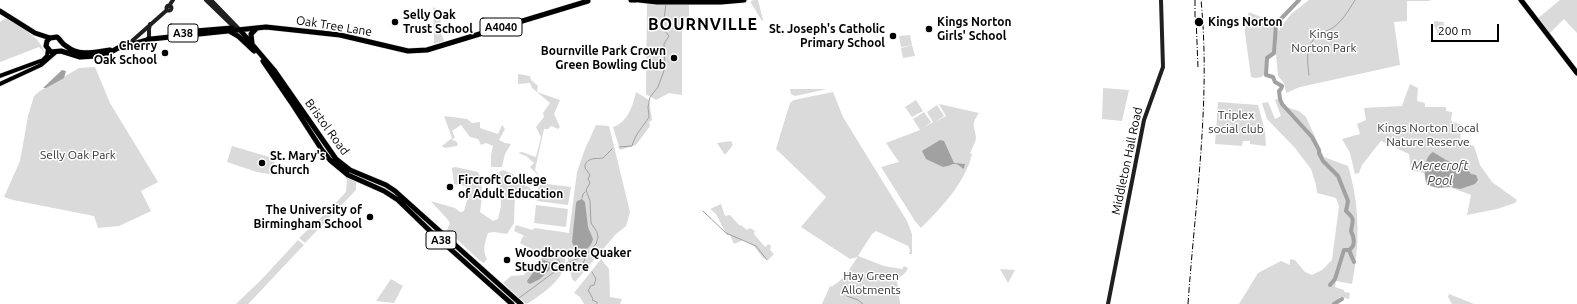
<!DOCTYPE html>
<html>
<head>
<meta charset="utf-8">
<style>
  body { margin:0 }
  #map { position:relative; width:1577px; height:304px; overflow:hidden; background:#fff; font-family:Ubuntu,sans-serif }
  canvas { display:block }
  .scale { position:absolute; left:1431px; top:24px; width:68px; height:18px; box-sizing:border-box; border:2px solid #000; border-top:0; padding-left:5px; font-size:12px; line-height:14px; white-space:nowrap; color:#000; -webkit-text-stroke:3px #fff; paint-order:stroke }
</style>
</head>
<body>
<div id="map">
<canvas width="1577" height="304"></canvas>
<div class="scale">200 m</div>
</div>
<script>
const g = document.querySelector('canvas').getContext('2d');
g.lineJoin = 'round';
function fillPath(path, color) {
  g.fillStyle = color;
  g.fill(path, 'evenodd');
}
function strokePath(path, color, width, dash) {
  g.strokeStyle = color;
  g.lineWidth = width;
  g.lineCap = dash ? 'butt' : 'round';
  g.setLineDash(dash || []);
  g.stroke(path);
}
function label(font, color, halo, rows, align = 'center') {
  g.font = font + ' Ubuntu,sans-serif';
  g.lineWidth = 3;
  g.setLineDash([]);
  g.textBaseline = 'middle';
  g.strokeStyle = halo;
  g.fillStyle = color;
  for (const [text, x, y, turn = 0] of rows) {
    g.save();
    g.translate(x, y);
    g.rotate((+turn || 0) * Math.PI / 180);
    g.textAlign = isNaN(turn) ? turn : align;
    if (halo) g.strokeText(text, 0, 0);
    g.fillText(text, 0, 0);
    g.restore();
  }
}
fillPath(new Path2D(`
  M754,0H758L763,20L762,21L751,3V1Z
  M1309,0H1430V1H1407V21L1394,22L1400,65L1300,87L1286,93L1284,83L1278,76L1276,55L1277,32L1291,14Z
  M1560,0H1577V33L1564,19L1549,34L1537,19Z
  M647,2L689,4V25H682V95L669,93L656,100L646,94Z
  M433,7L437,10L438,11L441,12L440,31L444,41L434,44Z
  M1249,12L1275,23L1273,53L1267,57L1266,72C1263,78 1257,79 1251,77L1245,33V23Z
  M6,18C17,25 46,40 44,55L43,51L39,47L0,62V22Z
  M1434,21L1444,22L1442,36L1437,35V31L1434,26Z
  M910,35L912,45L901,47L899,36Z
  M912,45L915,56L903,58L901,48Z
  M95,67L110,103L158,182L141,191L151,211L119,226L98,228L94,216L13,200L4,197L20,161L28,116L34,96L40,91L79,68Z
  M518,74L530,76L531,80L538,86L537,92L560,100L554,114L560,127L558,129L551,126L548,129H544L535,170L540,177L530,167L534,163L526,156L518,153L522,152L536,157L541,137L536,127L544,117L543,113L550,103L532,88L530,83L518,84Z
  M1410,84L1418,88L1417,101L1425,103V107H1446V111L1452,112L1451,121L1462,125L1460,141L1474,146L1480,165L1492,182L1517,200L1515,203L1497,209L1467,215L1471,195L1450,187L1429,186L1427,185L1424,173L1411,170L1409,154L1381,141L1362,165L1359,173L1355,174L1350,153L1342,139L1360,134L1357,124L1366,120L1364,108L1402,106Z
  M1103,88L1129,90L1122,121L1102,119Z
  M790,89H827L795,96L791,94Z
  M636,92L649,100L652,120L649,122L650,126L636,145L620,150L613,127C627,123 633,106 636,92Z
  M833,92L843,117L907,221L912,234V254H909L910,250L908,246L876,231L872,234L858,256L884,266L902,269L904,266L908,268L906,272L897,280L900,304H822L830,286L834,287L832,286C845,280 850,267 858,257L850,259L801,227L826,197L776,149L790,103L794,100Z
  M1281,98L1286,107L1299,111L1306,117L1324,157L1348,166C1360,205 1360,245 1352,284L1336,281L1335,287L1344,290V292L1350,293L1349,299L1340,297L1337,304H1239L1258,273L1281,261L1290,265V260L1291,259L1295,260L1305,272L1312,275L1322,270L1332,260L1339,206L1336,198L1317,193L1316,185L1311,169L1295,148L1267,119L1262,103L1268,102L1275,119L1281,116L1275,100Z
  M916,100L923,111L912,117L905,107Z
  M1218,102L1258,105L1265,131L1266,146L1250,144V141H1243L1242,146L1215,144Z
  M939,104L979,113C970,126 975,126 976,138C976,141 972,149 970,153L972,154C965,183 942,207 921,228L915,221L881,167L899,162L886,143L920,130L913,119L924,112L931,122L925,127L933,122L927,112L937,105L944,116L935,122L946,116Z
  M444,116L467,119L472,123L480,122V128L498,134L502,125L505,129L499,140L505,143L511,144L505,154L502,167H491V155L493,146L486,143L481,145L478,139L470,137L461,125L452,131L455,137L452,140L456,141L458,144L457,146L445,148L442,146L452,138Z
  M596,125L609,126L630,212L626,226L616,234L575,282L572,279L566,250C565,257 565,266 562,272C558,283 536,299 526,304L503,283L511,276L524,275L533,265L549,253L548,251C536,252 529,248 520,243L523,236L527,237L514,231L516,225L532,230L535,228L569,233L577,172L585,149Z
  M731,141L733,145L725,155L717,143Z
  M232,146L276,159L269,174L257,172L227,162Z
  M455,167L478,172C484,184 482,199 480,212L493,221L498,219L501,206L499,172L503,170L513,174L515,182L527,186L531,189L532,196L529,197L520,191L515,192L514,223L507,234L494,232L488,233C485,242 482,251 487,259L484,263L479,260L447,230L450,223C445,215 437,209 431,201L455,208L460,212L464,211L468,197V189L465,186L454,184L452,168Z
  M345,177L356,182V190L305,243L299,238L331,208L346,192L347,180Z
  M539,183L571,187L568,205L537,201Z
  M721,204L725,216L730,215L740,226L741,225L747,230L750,228L755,231L754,234L765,247L769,244L771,246L770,250L774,254L768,260L763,258L754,246L743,240L734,244L730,235H727L716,214L710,209Z
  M536,205L568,209L566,227L534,223Z
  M423,218L489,277L487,280L420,219Z
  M298,240L304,245L300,249L253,299L248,304H236L261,280Z
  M601,259L609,269L610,297L622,299L620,304H584L580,297L574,293Z
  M1000,269L1015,270L1008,283Z
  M391,279L403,286L394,303L376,301Z
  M1449,294L1474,304H1452L1448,297Z`), '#dadada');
fillPath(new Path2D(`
  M62,70L66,71L64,78L46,88H43Z
  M940,140L944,141L954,163L965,164L964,168L963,169C954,160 953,166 943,167L926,159L922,151Z
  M1433,152L1446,160L1466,168L1471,174L1476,175L1478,180L1475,184L1460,189L1450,187L1438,188L1427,185C1424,175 1423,158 1433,152Z
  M582,199L585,202L588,227L593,239C591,248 584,253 575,249L572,242L576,203L577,201Z
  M544,260L551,263V268L540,279L530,284L528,283L527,281L538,266Z`), '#a1a1a1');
strokePath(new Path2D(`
  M1309,75C1307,59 1305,44 1320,34C1325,31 1330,30 1334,27C1343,20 1349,10 1355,0
  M619,147L632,146C635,134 643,127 649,117L648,107L650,97L658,87L665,68L664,44L669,36L664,30L663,26L666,4
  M582,198L583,194L585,192
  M703,211L726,233L756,246L767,260
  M543,261L542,259L550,257L552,255L558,259L562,266
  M570,262L586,255
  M586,267L583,264L586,255L596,244L598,237L597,232L591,223L590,201L586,190L590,183L588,179L590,175L585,168V165C588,157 596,159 603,158L612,149
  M551,270H556
  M592,272L596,279L594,285L590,286V288L588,290L593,299L592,300L597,302V304
  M847,296L858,300L863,304
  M519,298L568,262`), '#a1a1a1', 1);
strokePath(new Path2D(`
  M1299,0L1276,24L1274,53L1267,58L1266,75L1273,77L1275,82L1282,86L1281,89L1279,91L1280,99L1282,104L1312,137L1319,150V153L1323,161L1338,176L1348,201L1346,211C1355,219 1353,220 1351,231C1354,237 1356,246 1349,250
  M1349,250L1354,262
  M1330,285L1335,279L1344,250H1349
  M1334,304L1342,299`), '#a1a1a1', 4);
const primary = new Path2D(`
  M0,76L43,60L47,56L48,49
  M0,84L41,65L56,52`);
const highway = new Path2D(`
  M631,0H636
  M639,0L657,2H721L744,0
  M1521,0L1577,73
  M0,11L35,33L50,38L57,37C61,40 62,44 66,46C80,57 94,52 110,50
  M240,30L274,70L336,159L350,170L386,185L395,191L521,304
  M196,31L232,28
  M231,32L238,36L254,51
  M50,38L47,41L46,46L51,52L61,51L80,57L96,56L111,52L118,48L151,39L266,27L340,35L408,51L427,50L588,1
  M252,43L251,34L256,29
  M263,61L291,102L322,150L330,160L348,175L384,191L398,200L430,231L512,304`);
strokePath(primary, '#dbdbdb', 5);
strokePath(highway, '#dbdbdb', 6);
strokePath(new Path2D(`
  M206,0L236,29
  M211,0L238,28
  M166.5 8a2.5 2.5 0 1 1 5 0a2.5 2.5 0 1 1-5 0Z
  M169,6L173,0
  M147,40L149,37V29L150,24
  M132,41L167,10
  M1108,304L1144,120L1163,67L1161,0`), '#202020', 4);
strokePath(primary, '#000', 4);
strokePath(highway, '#000', 5);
strokePath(new Path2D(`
  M1195,0V22
  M1196,17L1198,68
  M1188,304C1195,203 1211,101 1201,0`), '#000', 1, [6, 2, 1, 2]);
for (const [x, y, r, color] of [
  [395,22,4,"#000"],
  [1199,22,5,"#000"],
  [929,29,4,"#000"],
  [893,36,4,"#000"],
  [165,53,4,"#000"],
  [674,58,4,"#000"],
  [262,163,4,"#000"],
  [450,187,4,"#000"],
  [370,217,4,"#000"],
  [507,260,4,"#000"]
]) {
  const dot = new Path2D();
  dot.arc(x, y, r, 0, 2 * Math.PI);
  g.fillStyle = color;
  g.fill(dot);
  strokePath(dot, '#fff', 1.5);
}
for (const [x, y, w] of [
  [501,27,42],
  [183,33,30],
  [441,240,30]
]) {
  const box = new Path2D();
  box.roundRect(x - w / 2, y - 9, w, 18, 3);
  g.fillStyle = '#fff';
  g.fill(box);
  strokePath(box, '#000', 1);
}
label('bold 11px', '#000', null, [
  ["A4040",501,27],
  ["A38",183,33],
  ["A38",441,240]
]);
label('bold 12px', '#000', '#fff', [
  ["Selly Oak",403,15],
  ["Trust School",403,29],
  ["Kings Norton",937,22],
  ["Girls' School",937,36],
  ["Kings Norton",1208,22],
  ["St. Joseph's Catholic",885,29,"right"],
  ["Primary School",885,43,"right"],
  ["Cherry",157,46,"right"],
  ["Oak School",157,60,"right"],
  ["Bournville Park Crown",666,51,"right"],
  ["Green Bowling Club",666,65,"right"],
  ["St. Mary's",270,156],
  ["Church",270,170],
  ["Fircroft College",458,180],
  ["of Adult Education",458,194],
  ["The University of",362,210,"right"],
  ["Birmingham School",362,224,"right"],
  ["Woodbrooke Quaker",515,253],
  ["Study Centre",515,267]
], 'left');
label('12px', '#000', '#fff', [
  ["Oak Tree Lane",334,26,9],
  ["Bristol Road",327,127,54],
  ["Middleton Hall Road",1127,161,-78]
]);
label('12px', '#313131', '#fff', [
  ["Kings",1324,34],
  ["Norton Park",1324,48],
  ["Triplex",1236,115],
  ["social club",1236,129],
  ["Kings Norton Local",1428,128],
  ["Nature Reserve",1428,142],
  ["Selly Oak Park",78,155],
  ["Hay Green",871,276],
  ["Allotments",871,290]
]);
label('italic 13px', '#424242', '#fff', [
  ["Merecroft",1440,166],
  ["Pool",1440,181]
]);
g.letterSpacing = '1px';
label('bold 16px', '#000', '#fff', [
  ["BOURNVILLE",703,25]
]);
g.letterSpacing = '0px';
</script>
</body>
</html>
